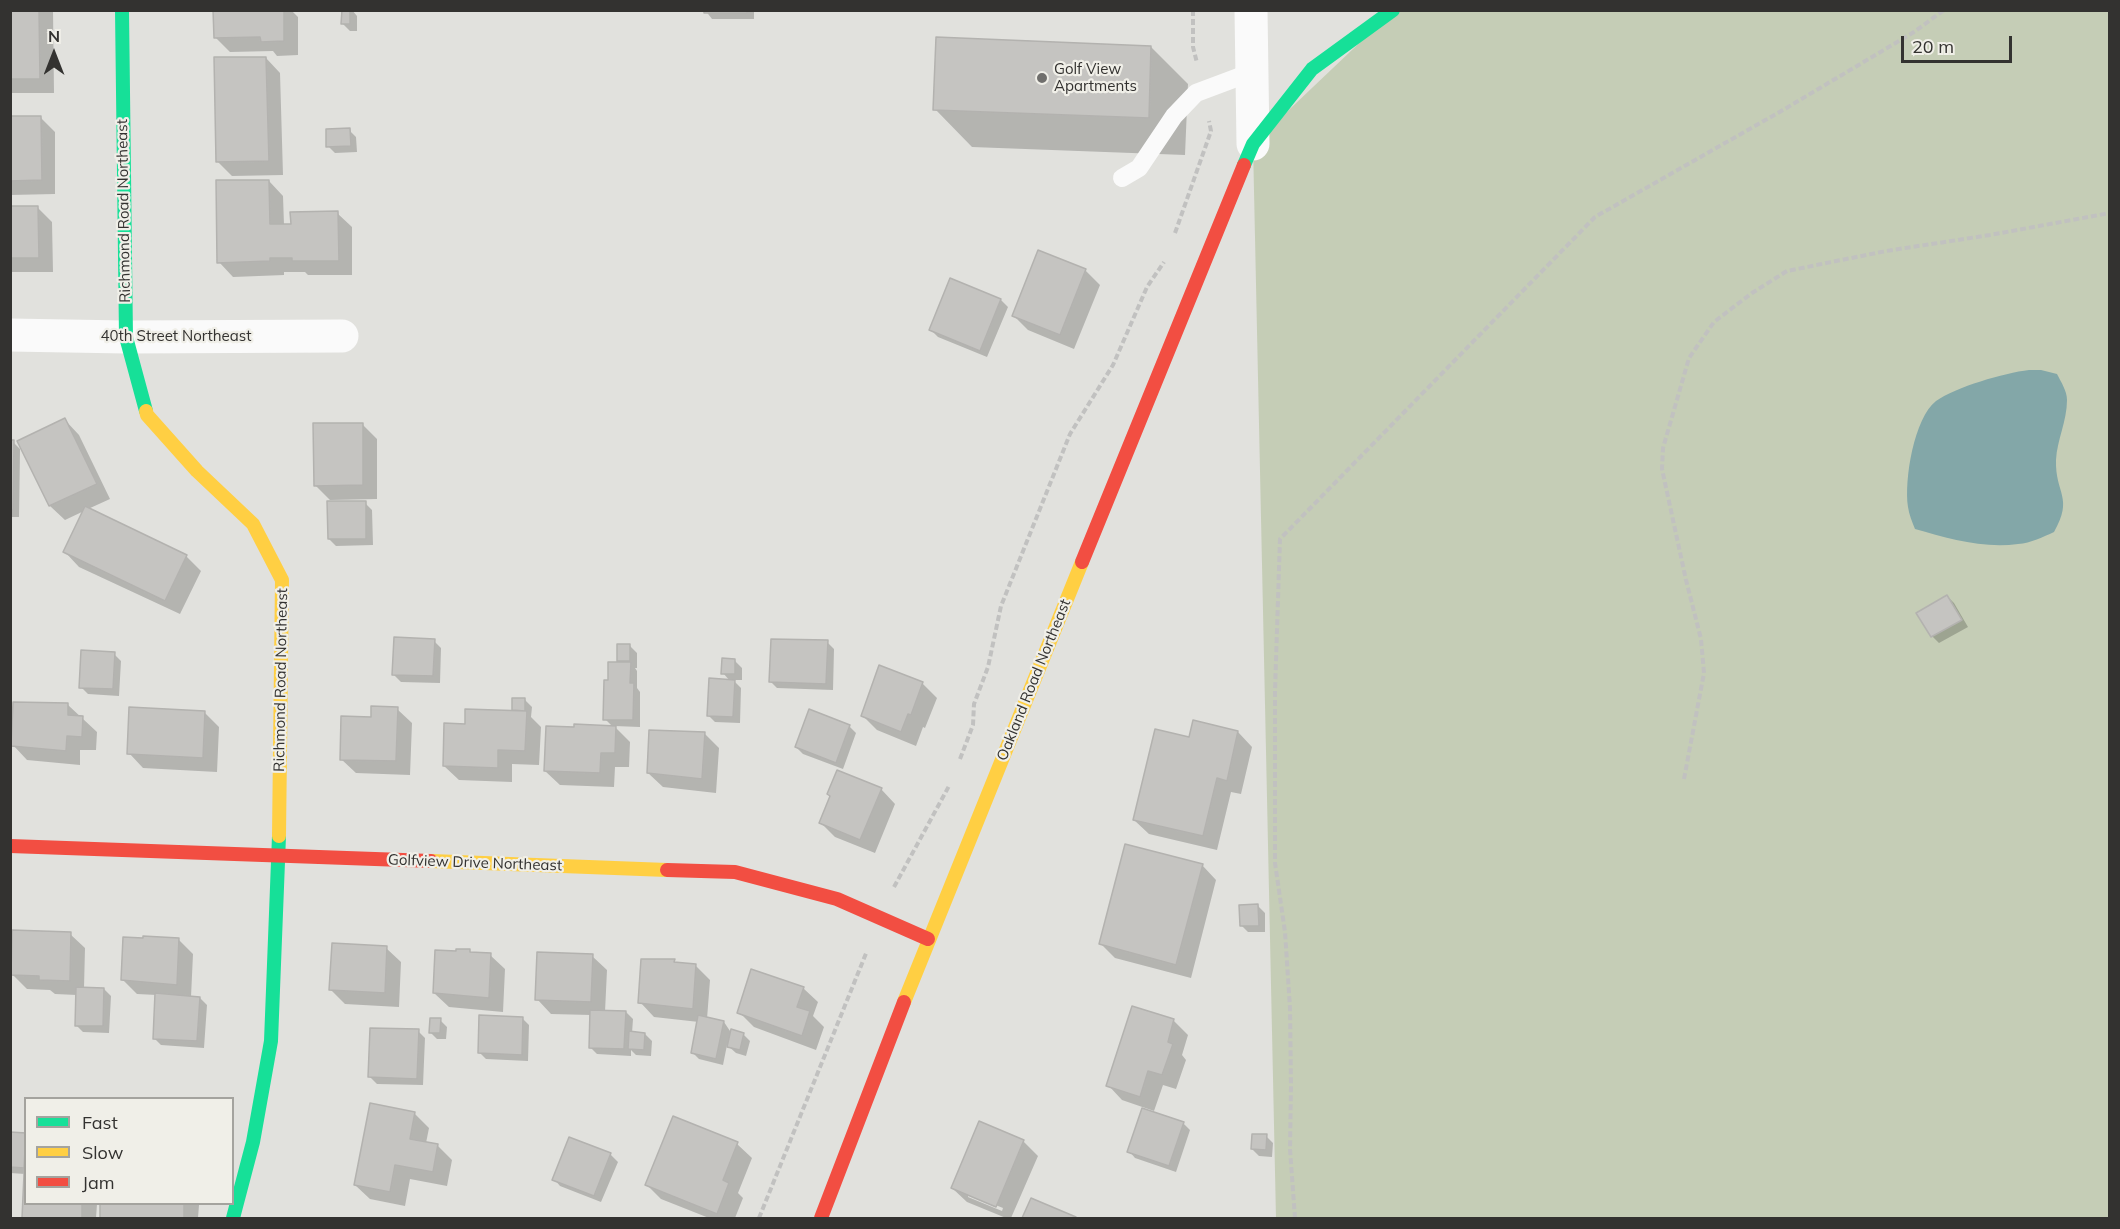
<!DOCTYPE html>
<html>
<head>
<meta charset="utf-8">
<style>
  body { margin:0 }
  #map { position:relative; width:2120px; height:1229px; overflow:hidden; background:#e1e1dd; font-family:Mulish,sans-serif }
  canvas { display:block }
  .frame { position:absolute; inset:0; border:12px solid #333230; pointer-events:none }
  .legend { position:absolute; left:24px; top:1097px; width:210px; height:108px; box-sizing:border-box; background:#f0efe8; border:2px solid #a4a39e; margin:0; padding:8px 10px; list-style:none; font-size:18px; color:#333230 }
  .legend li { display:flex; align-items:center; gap:12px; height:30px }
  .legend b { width:30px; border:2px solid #a4a39e }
  .north { position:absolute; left:24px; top:24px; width:60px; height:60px; -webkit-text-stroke:4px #f0efe8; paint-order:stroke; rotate:0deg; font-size:16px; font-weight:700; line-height:24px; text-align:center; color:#333230 }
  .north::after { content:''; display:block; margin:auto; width:21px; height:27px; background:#333230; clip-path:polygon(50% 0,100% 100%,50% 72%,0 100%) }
  .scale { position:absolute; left:1901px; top:36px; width:111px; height:27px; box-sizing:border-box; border:3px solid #333230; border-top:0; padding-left:8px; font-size:18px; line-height:21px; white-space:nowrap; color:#333230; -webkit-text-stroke:4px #f0efe8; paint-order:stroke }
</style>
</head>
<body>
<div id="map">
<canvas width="2120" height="1229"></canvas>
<div class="frame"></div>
<ul class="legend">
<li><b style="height:8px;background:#16e098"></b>Fast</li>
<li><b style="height:8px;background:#ffcf43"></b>Slow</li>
<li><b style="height:8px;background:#f24e42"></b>Jam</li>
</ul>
<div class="north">N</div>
<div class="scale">20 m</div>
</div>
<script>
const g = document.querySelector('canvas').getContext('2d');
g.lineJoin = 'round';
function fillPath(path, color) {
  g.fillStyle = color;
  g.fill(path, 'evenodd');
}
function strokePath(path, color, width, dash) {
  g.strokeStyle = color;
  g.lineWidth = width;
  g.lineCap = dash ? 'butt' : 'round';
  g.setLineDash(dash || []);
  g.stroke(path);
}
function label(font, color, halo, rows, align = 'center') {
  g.font = font + ' Mulish,sans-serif';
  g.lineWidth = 4.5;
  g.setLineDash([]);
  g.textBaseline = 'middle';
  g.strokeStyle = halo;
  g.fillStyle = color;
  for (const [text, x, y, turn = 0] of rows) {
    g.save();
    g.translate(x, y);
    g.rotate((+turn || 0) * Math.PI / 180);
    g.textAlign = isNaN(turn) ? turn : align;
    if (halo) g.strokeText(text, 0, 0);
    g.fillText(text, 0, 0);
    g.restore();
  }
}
fillPath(new Path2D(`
  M1393,11H2109V1218H1276L1253,144Z`), '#c5cdb6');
fillPath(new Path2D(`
  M2029,370H2041L2057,374C2061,382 2067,391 2067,400C2067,421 2057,440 2056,460C2055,494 2074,497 2054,532C2043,537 2031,543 2018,544C1983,549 1947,538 1915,529C1912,522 1909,514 1908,507C1904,480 1914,418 1936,401C1956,387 2004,373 2029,370Z`), '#83a7a8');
fillPath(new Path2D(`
  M10,10H53L54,93H10Z
  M215,10H291L298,17V55L277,56L273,51L230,52L215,37Z
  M344,10H352L357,16V31H350L343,24Z
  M705,10H754V19H712Z
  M1151,47L1188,84L1185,155L972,147L935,109Z
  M266,58L280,73L283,175L232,176L218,162Z
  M10,117H40L55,132V194L10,195Z
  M349,130L356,137L357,152L335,153L328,146Z
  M269,181L283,196L284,225H292L337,213L352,227V275H308L305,272H284V275L233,277L219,262Z
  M37,207L52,222L53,272H10V208Z
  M1085,270L1100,285L1074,349L1028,330L1014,316Z
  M1001,300L1008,307L987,357L938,337L931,330Z
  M65,420L79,435L110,499L88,509L186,556L201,571L180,614L79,567L65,552L84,511L65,520L50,506L19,441Z
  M362,424L377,439V499L330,500L315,485Z
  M10,441L13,442L20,449L19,517H10Z
  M365,503L372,510L373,545L336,546L329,539Z
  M1947,596L1954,603L1968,627L1939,643L1932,636Z
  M434,641L441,648L440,683L401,682L394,675Z
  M827,642L834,649L833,690L777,688L770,681Z
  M618,646H630L637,653V668H635L637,671V688L640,692V727L614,726L630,742L629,767H615L614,787L560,785L545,771L613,727L605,719L609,682L618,663Z
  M114,654L121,661L119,696L88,694L81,687Z
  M735,661L742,668V680H733L741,688L740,723L715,722L708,715L730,681L723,673Z
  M922,683L937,698L925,728L923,727L916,746L877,730L863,716Z
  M525,700L532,707L531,717L541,727L539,765L512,764V782L459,780L444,766L466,725L515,712L513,709Z
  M68,705L97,732L96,750H80V765L27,760L13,745Z
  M397,709L412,723L410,775L356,773L341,759L372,719Z
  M204,712L219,727L217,772L143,768L129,753Z
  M849,726L856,733L843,769L803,754L796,747Z
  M1238,732L1252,747L1241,794L1231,792L1217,850L1149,834L1134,820L1190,739Z
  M704,733L719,748L716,793L663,787L648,773Z
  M881,789L895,804L875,853L835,837L820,822Z
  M1202,865L1216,880L1191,978L1115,958L1101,944Z
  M1258,906L1265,913V932H1248L1241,925Z
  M70,934L85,948L84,988L104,989L111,996L109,1033L83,1032L76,1025L77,995L55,994L50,990L27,989L13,975Z
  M178,939L193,954L191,997L200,998L207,1005L204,1048L161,1045L154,1038L157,995L137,994L123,980Z
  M386,948L401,962L399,1007L345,1004L331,990Z
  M469,951L472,954L490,955L505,969L503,1012L449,1007L434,993Z
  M592,956L607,970L605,1012H626L633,1019L632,1033L645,1034L652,1041L651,1056L636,1055L631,1050V1056L597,1054L590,1047L591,1015L551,1014L537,999Z
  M674,961L677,964L695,965L710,980L707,1019L724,1022L730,1031L743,1034L750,1041L746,1056L736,1053L727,1045L723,1065L699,1059L692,1052L699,1022L654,1017L640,1002Z
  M803,988L818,1002L813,1016L824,1027L816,1050L754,1027L739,1012Z
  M1133,1008L1174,1021L1188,1035L1182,1055L1186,1060L1176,1089L1163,1085L1154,1111L1122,1100L1108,1085Z
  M522,1018L529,1025L528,1061L486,1059L479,1052Z
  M440,1020L447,1027L446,1039H437L430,1032Z
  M418,1031L425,1038L423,1085L377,1084L370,1077Z
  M414,1113L429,1128L426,1143L438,1146L452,1160L447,1186L410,1179L405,1206L370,1199L355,1185Z
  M673,1118L737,1144L752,1158L738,1193L743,1198L735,1218H709L661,1199L647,1185Z
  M1183,1123L1190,1130L1176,1172L1135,1158L1129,1151Z
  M10,1134L26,1135V1204H97L96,1218H24L25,1174L10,1173Z
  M1266,1136L1273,1143L1272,1157L1259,1156L1252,1149Z
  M570,1139L611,1155L618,1162L601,1202L560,1186L554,1179Z
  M1023,1141L1038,1156L1011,1218H1006L967,1202L952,1188ZM968,1194L1003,1208L1002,1211L968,1197Z
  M1032,1200L1075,1218H1024Z
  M102,1204H202L199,1205L198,1218H101Z`), '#0003');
const building = new Path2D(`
  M10,10H39L40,79H10Z
  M213,10H284V41L261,42L260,37L214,38Z
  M342,10H350V24H341Z
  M704,10H747V13H704Z
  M936,37L1151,46L1149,118L933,110Z
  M214,57H266L269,161L216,162Z
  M10,116H41L42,180L10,181Z
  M350,128L351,146L326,147V129Z
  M216,180H269L270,224H291L290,212L338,211L339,261H292V258H270V261L217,263Z
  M10,206H38L39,258H10Z
  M1038,250L1086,269L1060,335L1012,316Z
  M950,278L1001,299L980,351L929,330Z
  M65,418L97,484L49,506L17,441Z
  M313,423H363V485L314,486Z
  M10,440H14L13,510H10Z
  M327,501H366V539H328Z
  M85,506L187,555L165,601L63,552Z
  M1947,595L1962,620L1931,637L1916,613Z
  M394,637L435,639L433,676L392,675Z
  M771,639L828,640L826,684L769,682Z
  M617,644H630V661H617Z
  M81,650L115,652L113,689L79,688Z
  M722,658L735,659V674H721Z
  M608,662H631L630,683H634L633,720H603L604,680H608Z
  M879,665L923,682L911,715L908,714L901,732L861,716Z
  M709,678L735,680L733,717L707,716Z
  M512,698H525V711L512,710Z
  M13,702L68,703V715L83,716L82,737L67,736L66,751L11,746Z
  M371,706L398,707L396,761L340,760L341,716L371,717Z
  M129,707L205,711L203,758L127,754Z
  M465,709L527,711L525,751L498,750V768L443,766L444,723L465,724Z
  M809,709L850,725L836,763L795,747Z
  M1193,720L1238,731L1227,781L1217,778L1203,836L1133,820L1155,729L1189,737Z
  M574,724L616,726L615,753H601L600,773L544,771L546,726L574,727Z
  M649,730L705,732L702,779L647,773Z
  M837,770L882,788L860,840L819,823L830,796L827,794Z
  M1125,844L1203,864L1176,965L1099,944Z
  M1258,904L1259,926H1240L1239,905Z
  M12,930L71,932L70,981L39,980V976L11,975Z
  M143,936L179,938L177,985L121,980L123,937L143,938Z
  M332,943L387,946L385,993L329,990Z
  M456,949H470V952L491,953L489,998L433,993L435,950L456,951Z
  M537,952L593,954L591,1002L535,1000Z
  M641,959H675L674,962L696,964L693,1009L638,1003Z
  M751,969L804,987L797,1007L810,1011L802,1036L737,1013Z
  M76,987L104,988L103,1026H75Z
  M155,993L200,997L197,1041L153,1039Z
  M1132,1006L1174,1019L1168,1042L1173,1044L1162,1075L1148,1071L1140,1097L1106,1086Z
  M590,1010L626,1011L624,1049L589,1048Z
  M479,1015L523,1017L522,1055L478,1053Z
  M698,1015L724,1021L716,1059L691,1053Z
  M430,1018H441L440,1033H429Z
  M370,1028L419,1029L417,1079L368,1077Z
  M731,1029L744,1033L740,1050L727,1047Z
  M629,1031L645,1033L644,1050L628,1049Z
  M370,1103L415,1112L410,1139L438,1144L433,1172L395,1165L390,1192L354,1185Z
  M1142,1108L1184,1122L1169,1166L1127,1152Z
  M673,1116L738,1142L723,1180L729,1183L717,1214L645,1185Z
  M979,1121L1024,1140L996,1207L951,1188Z
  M10,1132L26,1133L24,1168L10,1167Z
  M1252,1134H1267L1266,1150L1251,1149Z
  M569,1137L611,1153L594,1196L552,1180Z
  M24,1174H26V1204H82V1218H22Z
  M1031,1198L1076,1217L1075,1218H1022Z
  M100,1204H184V1218H100Z`);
fillPath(building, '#c5c4c1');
strokePath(building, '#b3b2af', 1.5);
strokePath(new Path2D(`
  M1193,10V47L1197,63
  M1175,233L1211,131L1209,121
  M960,759L973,725L974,704L988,667L1001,606L1070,434L1113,365L1147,287L1164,262
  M1684,779L1704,673L1701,639L1686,580L1662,469L1663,448L1689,358L1714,322L1752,293L1787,271L1886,251L1990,235L2110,213
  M894,887L949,786
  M759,1218L867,951
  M1295,1218L1290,1149L1291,1086L1290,1008L1285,932L1275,863V691L1280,539L1595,217L1783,110L1914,32L1944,10`), '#c1c1c0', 4, [6, 3]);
strokePath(new Path2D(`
  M1122,178L1139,168L1174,116L1196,93L1252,72`), '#fafafa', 18);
strokePath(new Path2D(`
  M1251,10L1253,144
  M10,335L126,337L342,336`), '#fafafa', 33);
strokePath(new Path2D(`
  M122,10L126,337L146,411
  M1244,165L1253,144L1312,69L1393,10
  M233,1218L253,1142L271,1041L279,836`), '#16e098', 14);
strokePath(new Path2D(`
  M146,411L147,415L197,471L253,524L282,580L279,836
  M431,861L667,870
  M904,1002L1082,562`), '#ffcf43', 14);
strokePath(new Path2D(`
  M1082,562L1244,165
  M10,846L431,861
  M667,870L735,872L837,899L928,939
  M821,1218L904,1002`), '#f24e42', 14);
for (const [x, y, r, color] of [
  [1042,78,6,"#706f6d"]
]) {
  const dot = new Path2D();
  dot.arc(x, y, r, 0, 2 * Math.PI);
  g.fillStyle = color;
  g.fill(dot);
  strokePath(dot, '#f0efe8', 2);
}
label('15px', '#333230', '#f0efe8', [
  ["Golf View",1054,69],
  ["Apartments",1054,86]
], 'left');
label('15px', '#333230', '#f0efe8', [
  ["Richmond Road Northeast",124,211,-91],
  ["40th Street Northeast",176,336],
  ["Richmond Road Northeast",281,680,-89],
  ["Oakland Road Northeast",1034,680,-68],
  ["Golfview Drive Northeast",475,863,2]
]);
</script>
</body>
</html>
